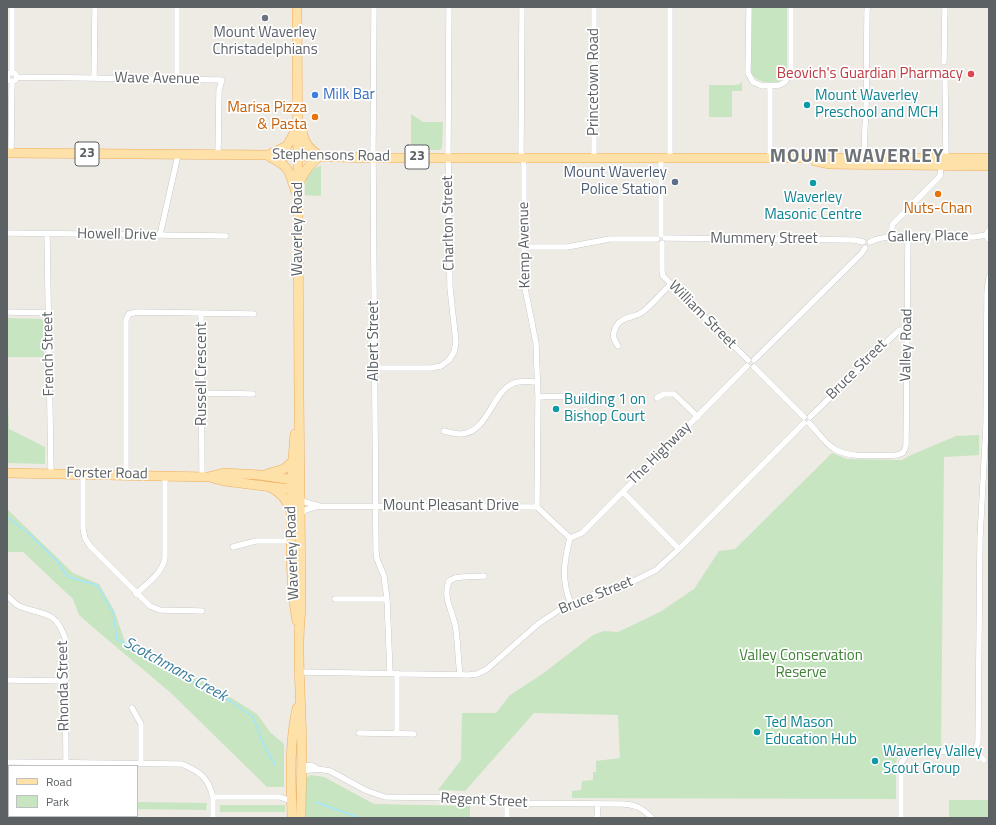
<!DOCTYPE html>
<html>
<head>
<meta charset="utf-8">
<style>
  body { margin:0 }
  #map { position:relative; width:996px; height:825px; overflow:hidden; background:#eeeae4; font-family:"Titillium Web",sans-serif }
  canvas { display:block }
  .frame { position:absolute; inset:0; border:8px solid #5c6164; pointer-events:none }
  .legend { position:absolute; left:8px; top:765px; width:130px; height:52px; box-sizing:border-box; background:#fff; border:1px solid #bec0c1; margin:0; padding:5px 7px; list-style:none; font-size:12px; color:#5c6164 }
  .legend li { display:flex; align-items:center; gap:8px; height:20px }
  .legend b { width:20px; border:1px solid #bec0c1 }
</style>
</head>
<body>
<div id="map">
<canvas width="996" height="825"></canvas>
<div class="frame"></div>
<ul class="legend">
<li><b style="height:5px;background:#fee1a9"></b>Road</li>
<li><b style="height:11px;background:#c7e5c0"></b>Park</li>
</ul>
</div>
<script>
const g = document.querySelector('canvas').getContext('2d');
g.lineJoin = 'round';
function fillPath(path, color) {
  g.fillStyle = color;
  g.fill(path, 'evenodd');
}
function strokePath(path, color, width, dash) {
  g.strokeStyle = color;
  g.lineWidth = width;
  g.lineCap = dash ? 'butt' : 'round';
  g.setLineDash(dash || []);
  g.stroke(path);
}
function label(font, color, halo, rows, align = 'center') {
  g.font = font + ' "Titillium Web",sans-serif';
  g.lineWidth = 3.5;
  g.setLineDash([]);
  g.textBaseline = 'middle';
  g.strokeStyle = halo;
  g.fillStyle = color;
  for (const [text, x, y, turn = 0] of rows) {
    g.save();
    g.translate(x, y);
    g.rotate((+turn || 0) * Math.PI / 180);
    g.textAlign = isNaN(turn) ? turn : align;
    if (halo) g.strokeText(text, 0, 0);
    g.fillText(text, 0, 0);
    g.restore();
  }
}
fillPath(new Path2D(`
  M752,7H787V72L778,82C767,83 758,83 751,73Z
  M742,81V91H732V117H709V85H736L740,84Z
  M411,114L423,122H443L442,147L440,150H411Z
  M321,166V196L305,195C305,181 304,170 321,166Z
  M7,318L41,319L43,320L44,357H7Z
  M7,370L9,429L45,447V464L7,463Z
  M979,435V455L944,457L941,746H909L899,752L896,763V799L572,798V791L581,790L582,781L593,780V772H596V761L620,758L618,715L534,713L465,791L438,790L461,760L462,713H496L510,695L541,675L593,635L604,631L618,632L660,612L694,589L719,551L735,549L832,453L847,459L902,460L911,455L956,436Z
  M7,509L73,573L99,584L114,610L126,645L209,684L257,714L270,732L284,744V787H267L171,693L102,635L79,615L73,599L23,552H7Z
  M310,775L324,777L374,804L470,806V818H306V778Z
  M949,800H989V818H949Z
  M137,802L207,803L206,810L137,809Z
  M220,805H285V812H220Z`), '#c7e5c0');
strokePath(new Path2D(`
  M7,517L28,533L59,563L66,575L71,578L97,585L113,613L117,639L151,658L170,670L230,701L253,717L264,746L275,765
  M316,802L360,818`), '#a4e6fe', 1.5);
const street = new Path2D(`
  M374,7L373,149L376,551L377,559L384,576L387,599L390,673
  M522,7L521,151L524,165V283L536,343L538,397L537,507
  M749,7L748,73L753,82L762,86L780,85L785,82L789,76L791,69V7
  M944,62L945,7
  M7.5 77a4.5 4.5 0 1 1 9 0a4.5 4.5 0 1 1-9 0Z
  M12,73V7
  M17,77L222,80L219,90L218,155
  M94,78L95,7
  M177,79V7
  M945,79L946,157
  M11,153L12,82
  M594,157V7
  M670,157V7
  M770,157V86
  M864,160L865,126L866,117L867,10L868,7
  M989,230L986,235L989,240
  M7,233L226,236
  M47,234L51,473
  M160,235L178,155
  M661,235V157
  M892,237V225L940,176L941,166
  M665,238L854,240L863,242
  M870,242C892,231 948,237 974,237L986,235
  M662,243V271L663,276L748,360
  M524,247H567L610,239H657
  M7,312L49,313
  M201,313L254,314
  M618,346C614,340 612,336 615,329C620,316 631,319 641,313C650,307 662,292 671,284
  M754,360L861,254L865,248
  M754,367L804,417
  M374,368H431L441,366L449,360L454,352L456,342L450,288L448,150L449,7
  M201,393L253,394
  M538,397L569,396L599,404
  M657,398L664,394H674L698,417
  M810,417L898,331L908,328
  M809,423C817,431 824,442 833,448C847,459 879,455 897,455L903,453L906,446L908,236
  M444,431C449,432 455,434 460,434C487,434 492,393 512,384C519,380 530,382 537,382
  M83,474V529L85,538L90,546L150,606L160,610L202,611
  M126,475V320L129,314L137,312L201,313L202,476
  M623,492L679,549
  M300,499L305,502L319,506L537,507L570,538
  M300,514L305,510L319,506
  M570,538L582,533L747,366
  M570,538C564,562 561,580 571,604
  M233,547L256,541H291
  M136,594C147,583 162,574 165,558V475
  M7,596C11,599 15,604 19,606C43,616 55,609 65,638L66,763
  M335,599H387
  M300,672L468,675L477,674L487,669L538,624L559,610L586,597L636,580L656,570L679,549L804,423
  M397,673V734
  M460,674C458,660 458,645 456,630C454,612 442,600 449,581L455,578L462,577L484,576
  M7,680L64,681
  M132,708L141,724V763
  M359,733L414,734
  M975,751L984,760
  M7,762L182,764C200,772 208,777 213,797H280L291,801
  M301,765L313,766L318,769L330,771L367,791L385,797L469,798L485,803L623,804C637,805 642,808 652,818
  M301,771L318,769
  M213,818V797
  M507,818V803
  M597,818L598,804
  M901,818V763L907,754L913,751L971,752L975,751L978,742L980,538L986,425L987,292L989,277`);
const primary = new Path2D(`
  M297,7L299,394L301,608C297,645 300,682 301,719C303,752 301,785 301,818
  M302,129C303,142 309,149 320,156
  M7,153L267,155L374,158H989
  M270,154L287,146L297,128
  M270,157C292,168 288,171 296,192
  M815,161L830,164L989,166
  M300,181C305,170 310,163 320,156
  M295,434C292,465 291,494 291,526C291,557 291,589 297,621
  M7,473L208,477L224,473L260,475L300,481
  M267,474L284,469L293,461
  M209,477L224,481L297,490
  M270,487C280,492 287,499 290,510
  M292,818C291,782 289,744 297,708`);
strokePath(street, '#b1b5b9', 6);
strokePath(primary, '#efac5c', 10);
strokePath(street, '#fff', 5.5);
strokePath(primary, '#fee1a9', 9);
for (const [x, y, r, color] of [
  [265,18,4,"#6b7280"],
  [971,74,4,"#e0444e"],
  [315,95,4,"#3f7fe0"],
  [807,105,4,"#0f9aa8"],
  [315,117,4,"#e8710a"],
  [675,182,4,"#5c6f8a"],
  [813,183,4,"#0f9aa8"],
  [938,194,4,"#e8710a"],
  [556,409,4,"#0f9aa8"],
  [757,732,4,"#0f9aa8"],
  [875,761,4,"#0f9aa8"]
]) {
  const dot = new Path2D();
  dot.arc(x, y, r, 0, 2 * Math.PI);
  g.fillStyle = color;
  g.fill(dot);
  strokePath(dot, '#fff', 1.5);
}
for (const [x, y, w] of [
  [87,154,24],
  [417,157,24]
]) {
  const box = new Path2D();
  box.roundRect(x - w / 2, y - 12, w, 24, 3);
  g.fillStyle = '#fff';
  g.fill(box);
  strokePath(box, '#5c6164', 1);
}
label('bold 14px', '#5c6164', null, [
  ["23",87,154],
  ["23",417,157]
]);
label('15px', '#5b616d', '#fff', [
  ["Mount Waverley",265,33],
  ["Christadelphians",265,50]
]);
label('15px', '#be3a42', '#fff', [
  ["Beovich's Guardian Pharmacy",963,74]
], 'right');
label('15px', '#5c6164', '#fff', [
  ["Wave Avenue",157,79,1],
  ["Princetown Road",594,82,-90],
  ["Stephensons Road",331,156,1],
  ["Charlton Street",449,223,-91],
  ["Waverley Road",298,229,-90],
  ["Howell Drive",117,235,1],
  ["Gallery Place",928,237,-1],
  ["Mummery Street",764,239],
  ["Kemp Avenue",525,245,-91],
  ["William Street",702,315,45],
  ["Albert Street",374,341,-90],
  ["Valley Road",907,345,-89],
  ["French Street",49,354,-91],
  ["Bruce Street",857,370,-45],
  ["Russell Crescent",202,374,-90],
  ["The Highway",660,454,-45],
  ["Forster Road",107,474,1],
  ["Mount Pleasant Drive",451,506],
  ["Waverley Road",293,553,-92],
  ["Bruce Street",596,596,-22],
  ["Rhonda Street",64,686,-91],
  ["Regent Street",484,801,3]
]);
label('15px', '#366cbe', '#fff', [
  ["Milk Bar",323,95]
], 'left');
label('15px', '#0d838f', '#fff', [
  ["Mount Waverley",815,96],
  ["Preschool and MCH",815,113],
  ["Waverley",813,198,"center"],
  ["Masonic Centre",813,215,"center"],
  ["Building 1 on",564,400],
  ["Bishop Court",564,417],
  ["Ted Mason",765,723],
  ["Education Hub",765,740],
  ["Waverley Valley",883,752],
  ["Scout Group",883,769]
], 'left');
label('15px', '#c56008', '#fff', [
  ["Marisa Pizza",307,108],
  ["& Pasta",307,125],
  ["Nuts-Chan",938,209,"center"]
], 'right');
label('15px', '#4e5e75', '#fff', [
  ["Mount Waverley",667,173],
  ["Police Station",667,190]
], 'right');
label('15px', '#3f8135', '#fff', [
  ["Valley Conservation",801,656],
  ["Reserve",801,673]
]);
label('italic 16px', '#3b7d9e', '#fff', [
  ["Scotchmans Creek",175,670,29]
]);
g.letterSpacing = '1px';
label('bold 19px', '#6d7376', '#fff', [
  ["MOUNT WAVERLEY",857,157]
]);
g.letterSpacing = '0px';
</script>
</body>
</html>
